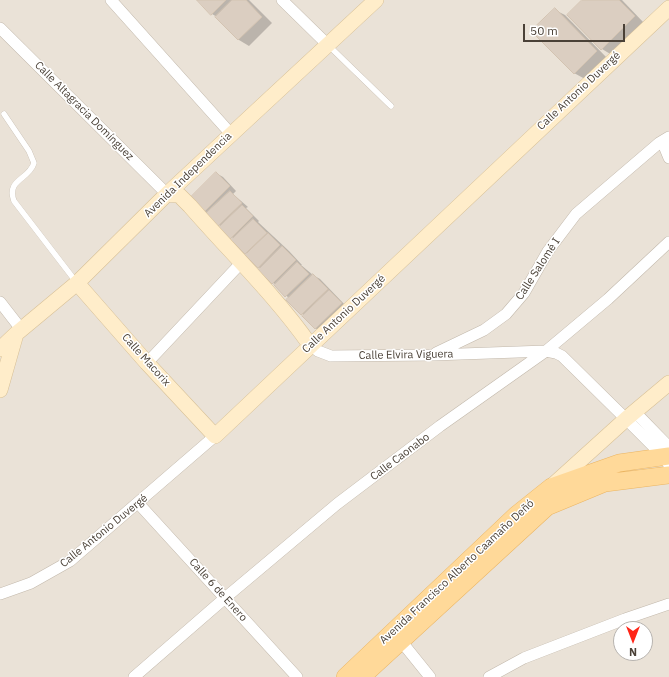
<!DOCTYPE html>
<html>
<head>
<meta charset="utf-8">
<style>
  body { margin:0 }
  #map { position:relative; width:669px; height:677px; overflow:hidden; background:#f6f1e9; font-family:"IBM Plex Sans",sans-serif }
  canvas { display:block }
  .north { position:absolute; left:613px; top:621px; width:40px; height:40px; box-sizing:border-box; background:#fff; border:1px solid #b7b3af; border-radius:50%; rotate:180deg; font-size:11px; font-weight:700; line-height:16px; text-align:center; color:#4a4137 }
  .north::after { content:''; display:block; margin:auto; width:14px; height:18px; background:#ff2517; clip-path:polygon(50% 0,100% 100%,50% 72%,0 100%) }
  .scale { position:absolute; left:523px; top:24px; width:102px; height:18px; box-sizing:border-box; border:2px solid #4a4137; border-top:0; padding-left:5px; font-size:12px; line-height:14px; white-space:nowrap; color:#4a4137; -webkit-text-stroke:3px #fff; paint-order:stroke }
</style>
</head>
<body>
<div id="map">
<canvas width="669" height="677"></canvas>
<div class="north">N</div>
<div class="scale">50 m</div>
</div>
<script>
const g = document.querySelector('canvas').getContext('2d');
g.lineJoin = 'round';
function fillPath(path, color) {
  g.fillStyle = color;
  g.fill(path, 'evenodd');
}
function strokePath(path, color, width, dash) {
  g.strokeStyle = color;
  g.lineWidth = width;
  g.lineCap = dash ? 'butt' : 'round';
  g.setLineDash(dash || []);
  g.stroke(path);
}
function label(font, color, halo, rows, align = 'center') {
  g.font = font + ' "IBM Plex Sans",sans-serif';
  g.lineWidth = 3;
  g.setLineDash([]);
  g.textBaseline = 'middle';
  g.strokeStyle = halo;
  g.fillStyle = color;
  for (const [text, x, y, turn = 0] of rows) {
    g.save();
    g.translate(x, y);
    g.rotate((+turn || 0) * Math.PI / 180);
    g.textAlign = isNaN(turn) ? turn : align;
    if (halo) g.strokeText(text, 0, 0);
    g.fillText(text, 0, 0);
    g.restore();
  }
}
fillPath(new Path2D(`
  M0,0H669V677H0ZM621,629H645V653H621Z`), '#eae2d7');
fillPath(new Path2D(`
  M198,0H249L272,23L249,46L239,40L217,17L212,14Z
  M584,0H622L644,23L612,55L602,49Z
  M555,10L565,15L607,58L585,79L574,73Z
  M216,173L223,177L236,191L233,194L248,207L246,208L259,221L258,222L289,251L302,265H301L313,275L320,279L347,307L322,332L315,328L289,298L275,286L276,285L273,283L234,239L191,198Z`), '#0003');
const building = new Path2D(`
  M197,0H226L211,15Z
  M232,0H246L262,17L238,40L215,17Z
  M582,0H619L635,16L601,50L567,15Z
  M555,8L597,51L574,74L531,31Z
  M216,172L230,186L204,212L190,198Z
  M230,191L242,203L218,226L205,214Z
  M242,205L253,216L230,239L219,227Z
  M253,219L267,233L245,254L231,240Z
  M268,233L280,245L258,268L245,255Z
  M282,246L296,260L272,284L258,270Z
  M297,262L309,274L285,297L274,285Z
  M313,274L328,289L301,315L286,300Z
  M329,290L342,303L315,329L302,316Z`);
fillPath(building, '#dbcec1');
strokePath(building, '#d3c3b1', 1);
const lane = new Path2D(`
  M328,45L391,106
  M4,114L29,151L34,163C29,180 6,179 14,201L77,283`);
const street = new Path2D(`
  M111,0L231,134
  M282,0L328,45
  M0,28L167,194
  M662,141L669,158
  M0,302L21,329
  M310,345L318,351L331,356L433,355L546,351L556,353L562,356L626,419L664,457L669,465
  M436,353L484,330L506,314L524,293L548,251L576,214L659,143L669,137
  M147,363L241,263
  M635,412L669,447
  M138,503L297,677
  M0,594L31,583L70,561L215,436
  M401,641L430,677
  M134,677L225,598L337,504L440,426L546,351L608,299L669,242
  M489,677L524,658L625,619L669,604`);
const secondary = new Path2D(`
  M167,194L179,195L190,206C230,252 275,295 310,345
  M77,283L147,363L215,436L669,8
  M0,349L17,333L77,283L167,194L376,0
  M0,390L16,334
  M553,485L626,419L669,383`);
const primary = new Path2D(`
  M345,677L516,515L551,487L619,463L669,456
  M362,677L547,507L605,483L669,475`);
strokePath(lane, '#c2b8ab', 6);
strokePath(street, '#c2b8ab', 12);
strokePath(secondary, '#d8c197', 16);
strokePath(primary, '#ebb562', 18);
strokePath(lane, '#fff', 5.5);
strokePath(street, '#fff', 11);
strokePath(secondary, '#ffedca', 15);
strokePath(primary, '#ffd999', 17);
label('11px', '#4a4137', '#fff', [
  ["Calle Antonio Duvergé",579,91,-43],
  ["Calle Altagracia Domínguez",84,111,45],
  ["Avenida Independencia",188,175,-44],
  ["Calle Salomé I",538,269,-57],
  ["Calle Antonio Duvergé",344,314,-43],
  ["Calle Elvira Viguera",406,355,-1],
  ["Calle Macorix",146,360,48],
  ["Calle Caonabo",400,457,-37],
  ["Calle Antonio Duvergé",104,531,-39],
  ["Avenida Francisco Alberto Caamaño Deñó",457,572,-43],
  ["Calle 6 de Enero",218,590,48]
]);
</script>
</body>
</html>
